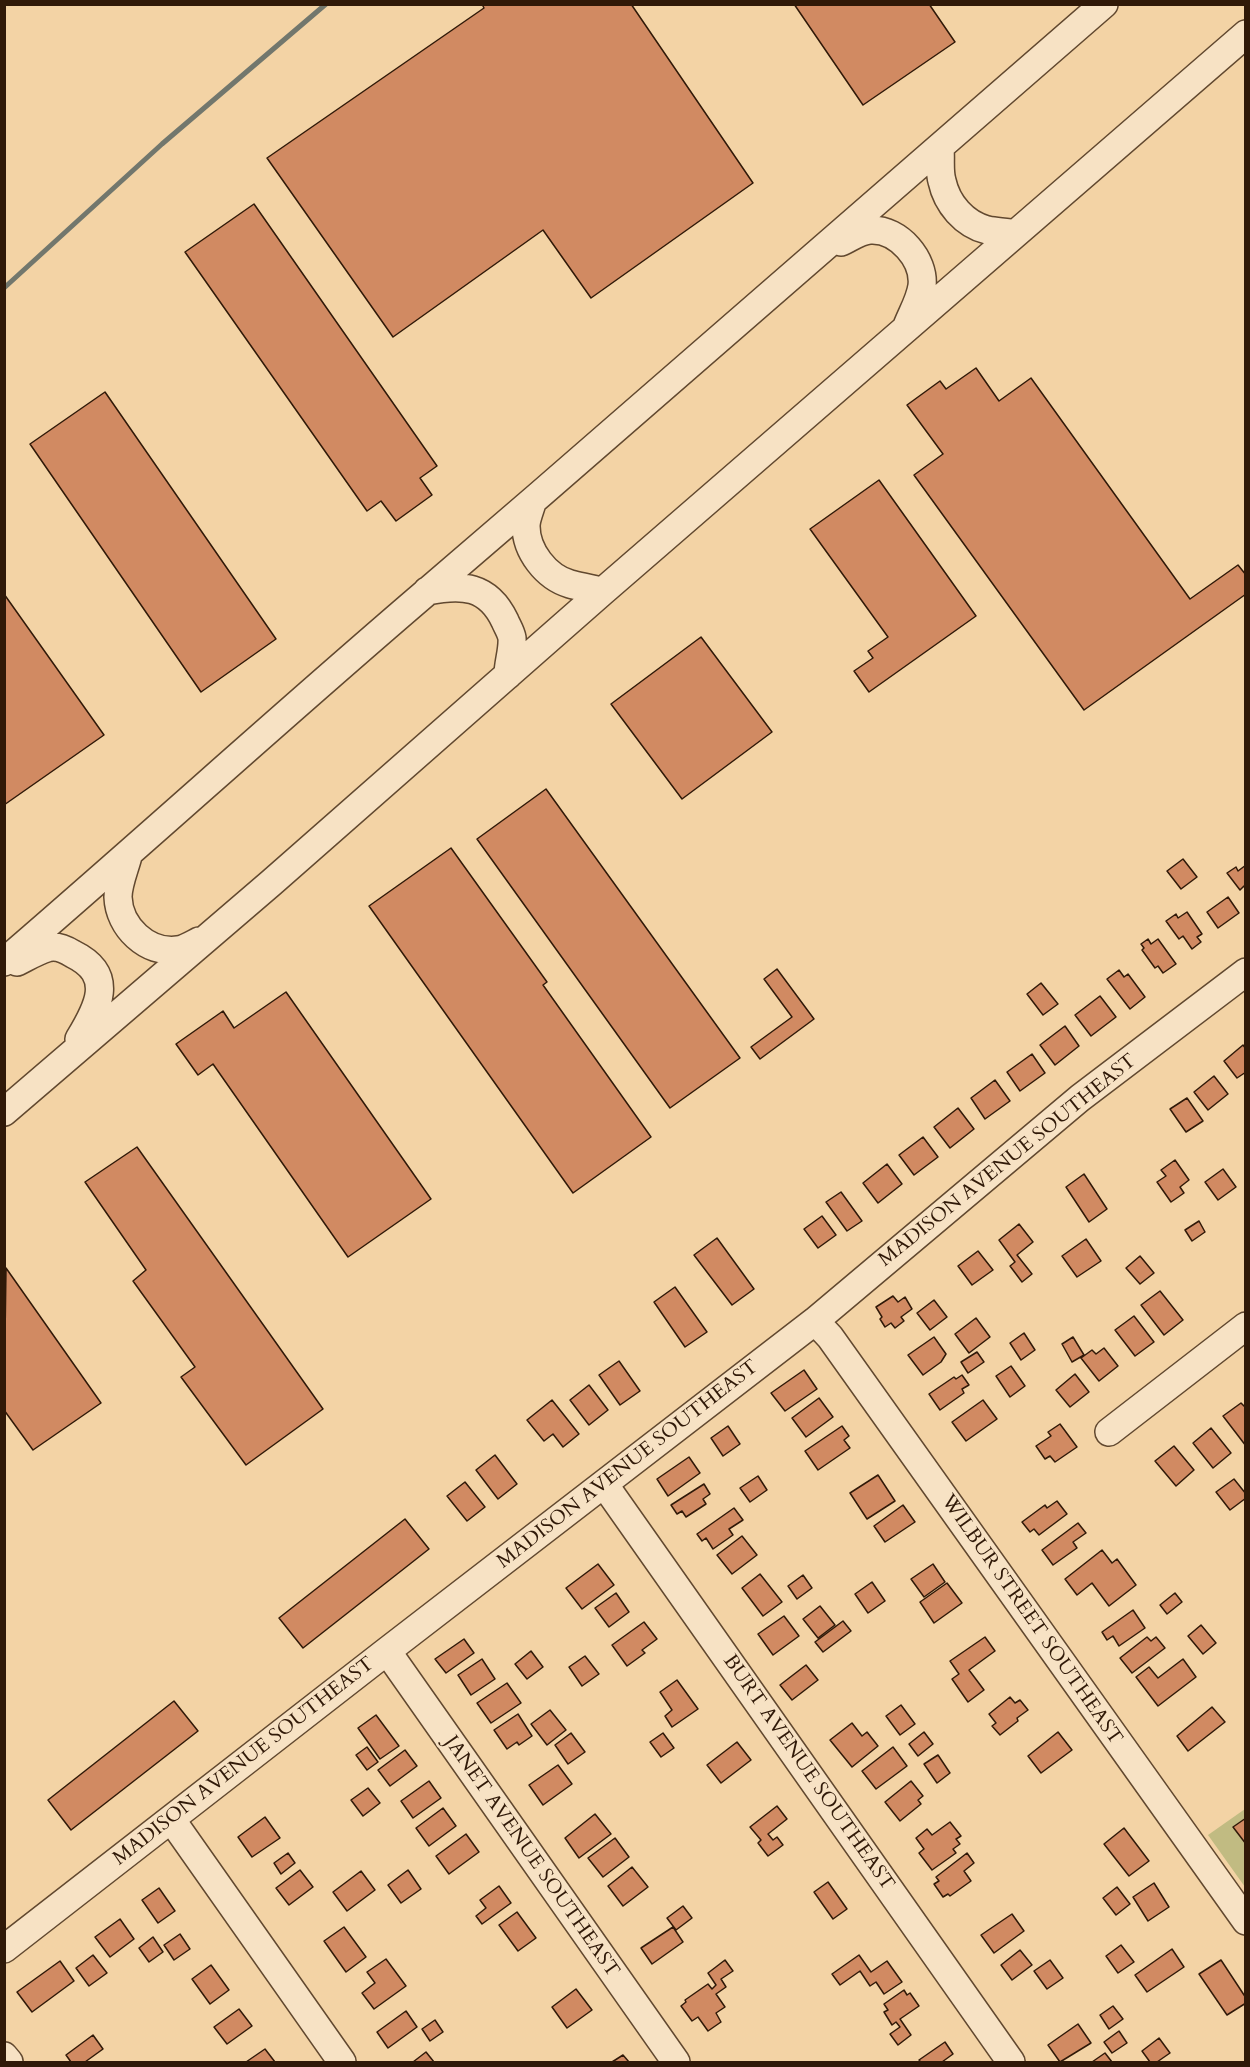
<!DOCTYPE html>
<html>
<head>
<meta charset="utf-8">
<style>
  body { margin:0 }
  #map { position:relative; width:1250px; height:2067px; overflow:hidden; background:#f3d3a5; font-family:Cardo,serif }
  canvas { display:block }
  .frame { position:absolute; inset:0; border:6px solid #301908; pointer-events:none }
</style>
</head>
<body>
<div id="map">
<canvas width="1250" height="2067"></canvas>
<div class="frame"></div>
</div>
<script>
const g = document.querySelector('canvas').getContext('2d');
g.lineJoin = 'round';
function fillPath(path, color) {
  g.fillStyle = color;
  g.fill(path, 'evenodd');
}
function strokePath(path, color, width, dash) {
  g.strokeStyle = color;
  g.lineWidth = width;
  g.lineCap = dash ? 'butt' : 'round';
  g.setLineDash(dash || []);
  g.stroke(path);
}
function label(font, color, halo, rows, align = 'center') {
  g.font = font + ' Cardo,serif';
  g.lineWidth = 5;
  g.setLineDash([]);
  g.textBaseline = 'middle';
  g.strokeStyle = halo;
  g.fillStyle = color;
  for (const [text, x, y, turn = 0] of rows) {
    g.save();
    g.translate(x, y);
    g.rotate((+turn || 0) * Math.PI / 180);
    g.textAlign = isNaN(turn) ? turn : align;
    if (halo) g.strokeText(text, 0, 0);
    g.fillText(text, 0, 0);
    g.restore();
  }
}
fillPath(new Path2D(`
  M1245,1809V1887L1208,1835Z`), '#c1bb82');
strokePath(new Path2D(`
  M4,288L162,144L326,4`), '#72776d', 5);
const building = new Path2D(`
  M482,4H631L753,183L591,298L543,230L393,337L267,158L484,8Z
  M794,4H929L955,42L863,105Z
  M254,204L437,466L420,478L432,495L396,521L381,501L367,511L185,252Z
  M976,368L999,401L1031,378L1190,599L1238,565L1246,575V594L1084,710L914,475L943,454L907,405L940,381L946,389Z
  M105,392L276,639L201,692L30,444Z
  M879,480L976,616L869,692L854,671L873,658L868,651L888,637L810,529Z
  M4,594L104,735L4,805Z
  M701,637L772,732L682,799L611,704Z
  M546,789L740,1058L670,1108L477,839Z
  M451,848L547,982L543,985L651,1137L573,1193L369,906Z
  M1183,859L1197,877L1181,889L1167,871Z
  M1246,865V888L1244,886L1240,890L1227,873L1236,867L1238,871Z
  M1228,897L1239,913L1218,928L1207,912Z
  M1187,912L1202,934L1197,937L1201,942L1192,949L1183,936L1179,939L1166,921L1176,914L1178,918Z
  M1148,939L1151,944L1158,939L1176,964L1163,973L1158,966L1155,968L1142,950L1144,948L1141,944Z
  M777,969L814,1019L760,1059L751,1047L792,1017L764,979Z
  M1119,970L1124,977L1128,974L1145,997L1130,1009L1107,979Z
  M1041,983L1058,1004L1043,1015L1027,994Z
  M286,992L431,1199L348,1257L213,1064L198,1075L176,1044L223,1011L234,1028Z
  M1100,996L1116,1017L1091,1036L1075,1015Z
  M1065,1026L1079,1046L1055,1065L1040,1045Z
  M1243,1045L1246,1049V1072L1237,1078L1224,1061Z
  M1032,1054L1045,1073L1020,1091L1007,1072Z
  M1214,1076L1228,1094L1208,1110L1194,1092Z
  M995,1080L1010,1101L985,1119L971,1098Z
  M1187,1098L1203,1121L1186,1132L1170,1109Z
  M958,1108L974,1129L950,1148L934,1127Z
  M923,1137L938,1157L914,1175L899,1155Z
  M137,1147L323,1409L246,1465L181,1377L195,1367L133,1281L146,1270L85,1182Z
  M1175,1160L1189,1180L1180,1187L1184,1193L1171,1202L1157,1182L1166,1176L1161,1170Z
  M887,1164L902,1184L878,1203L863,1183Z
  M1223,1169L1236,1187L1218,1200L1205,1182Z
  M1084,1174L1107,1209L1089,1222L1066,1187Z
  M841,1192L862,1221L847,1231L826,1202Z
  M822,1216L836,1235L818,1248L804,1229Z
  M1199,1221L1205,1232L1192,1241L1185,1230Z
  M1019,1224L1033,1242L1017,1255L1032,1274L1022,1282L1010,1266L1015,1262L999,1240Z
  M717,1238L754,1289L732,1305L694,1255Z
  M1086,1239L1101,1261L1077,1277L1062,1256Z
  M978,1251L993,1270L972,1285L958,1266Z
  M1140,1256L1154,1273L1140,1284L1126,1268Z
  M6,1268L101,1403L33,1450L4,1410Z
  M675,1287L707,1332L685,1347L654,1302Z
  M1160,1291L1183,1320L1164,1335L1141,1305Z
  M893,1296L898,1302L905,1297L912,1309L901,1317L904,1321L895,1328L891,1323L885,1327L880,1319L882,1317L876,1307Z
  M934,1300L947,1317L930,1330L917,1313Z
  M1134,1316L1154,1342L1135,1356L1115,1330Z
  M976,1318L990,1337L969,1353L955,1334Z
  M1024,1333L1035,1350L1021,1360L1010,1343Z
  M934,1337L946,1354L941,1362L923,1375L908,1355Z
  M1073,1337L1084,1355L1072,1362L1062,1344Z
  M1104,1348L1118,1366L1099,1381L1081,1358L1092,1350L1096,1354Z
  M977,1352L984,1362L968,1373L961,1362Z
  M619,1361L640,1391L620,1405L599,1375Z
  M1011,1366L1025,1386L1010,1397L996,1376Z
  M804,1370L817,1389L785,1411L771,1393Z
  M1075,1374L1089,1392L1070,1407L1056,1390Z
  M962,1375L969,1385L962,1389L964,1393L940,1410L929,1394L954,1377L956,1379Z
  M589,1385L608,1410L589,1425L570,1400Z
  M819,1398L833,1417L806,1437L792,1418Z
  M552,1400L579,1434L563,1447L553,1434L544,1441L527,1420Z
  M983,1400L997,1419L966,1441L952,1422Z
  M1241,1403L1246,1408V1446L1223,1416Z
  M1060,1424L1077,1447L1055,1462L1050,1456L1045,1459L1036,1446L1051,1436L1048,1432Z
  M728,1426L740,1444L723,1456L711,1438Z
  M842,1426L849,1436L844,1440L850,1448L818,1470L805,1451Z
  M1211,1428L1231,1453L1213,1468L1193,1443Z
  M1174,1446L1194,1470L1176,1486L1155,1461Z
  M495,1455L517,1484L498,1499L476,1470Z
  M689,1457L700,1473L668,1496L657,1479Z
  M878,1475L895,1501L867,1519L850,1493Z
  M758,1476L767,1490L750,1502L740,1488Z
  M1234,1479L1246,1494V1498L1230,1510L1216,1492Z
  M465,1482L485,1507L467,1521L447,1496Z
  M704,1484L710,1494L703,1499L706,1504L686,1517L682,1511L677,1514L671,1505Z
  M1057,1501L1067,1514L1039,1535L1034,1529L1030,1532L1022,1522L1045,1505L1047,1508Z
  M903,1505L915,1522L885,1542L874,1526Z
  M734,1508L743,1520L729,1529L733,1535L713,1549L706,1538L702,1541L697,1534Z
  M405,1519L429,1549L303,1648L279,1618Z
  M1078,1523L1086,1533L1073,1542L1077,1548L1053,1565L1042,1550Z
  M742,1536L757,1555L732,1574L717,1555Z
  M1102,1550L1112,1563L1117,1559L1136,1585L1109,1606L1092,1583L1077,1595L1065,1579Z
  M598,1564L614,1585L582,1609L566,1588Z
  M933,1564L945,1582L924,1597L911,1579Z
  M760,1574L782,1602L763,1616L742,1588Z
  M803,1575L812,1588L797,1599L788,1586Z
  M872,1582L885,1601L868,1613L855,1594Z
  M947,1583L962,1603L934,1623L920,1602Z
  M616,1593L629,1612L609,1627L595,1608Z
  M1175,1593L1182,1602L1167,1614L1160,1605Z
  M820,1606L835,1625L818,1638L803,1619Z
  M1133,1610L1145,1628L1119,1646L1113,1636L1107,1640L1102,1632Z
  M784,1616L799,1636L773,1655L758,1634Z
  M843,1621L851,1631L823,1652L815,1642Z
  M644,1622L657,1639L642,1650L645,1653L627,1666L612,1645Z
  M1201,1625L1216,1643L1203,1654L1188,1636Z
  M985,1637L995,1651L969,1670L984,1690L968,1702L952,1679L959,1674L950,1661Z
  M1147,1637L1151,1641L1156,1637L1165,1648L1132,1673L1120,1658Z
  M464,1639L474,1653L446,1673L435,1659Z
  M531,1651L543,1667L527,1679L515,1664Z
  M585,1656L599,1674L582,1686L569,1667Z
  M482,1659L495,1679L471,1695L458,1675Z
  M1183,1659L1196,1677L1158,1706L1136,1677L1149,1667L1158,1678Z
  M806,1665L818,1680L792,1700L780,1685Z
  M677,1680L698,1709L672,1727L665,1716L672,1710L660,1692Z
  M507,1683L521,1703L491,1723L477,1703Z
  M1010,1697L1015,1703L1020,1700L1028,1710L1017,1718L1018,1721L1000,1735L992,1726L996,1723L989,1714Z
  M174,1701L198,1731L71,1830L48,1800Z
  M901,1705L915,1724L900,1735L886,1716Z
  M1212,1707L1225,1722L1188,1751L1177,1736Z
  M550,1710L566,1730L547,1745L531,1724Z
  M518,1714L532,1736L519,1745L517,1742L507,1749L494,1730Z
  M376,1715L399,1746L380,1759L358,1728Z
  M852,1723L862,1736L867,1732L878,1746L852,1767L830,1740Z
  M924,1732L933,1744L918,1756L909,1744Z
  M1058,1732L1072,1750L1041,1773L1028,1756Z
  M571,1733L585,1752L568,1764L555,1745Z
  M663,1733L674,1748L661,1757L650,1742Z
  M737,1742L751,1760L721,1783L707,1765Z
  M367,1747L378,1762L367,1770L356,1755Z
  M893,1747L907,1766L876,1789L862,1771Z
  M405,1750L417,1766L390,1786L378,1770Z
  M938,1755L950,1773L937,1783L924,1764Z
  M558,1765L572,1784L543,1805L529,1785Z
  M429,1781L441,1798L413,1818L401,1801Z
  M911,1781L923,1796L918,1800L921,1804L900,1821L885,1802Z
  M368,1788L380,1803L363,1816L351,1800Z
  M777,1806L787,1819L768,1834L773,1840L777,1837L783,1845L768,1856L758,1843L761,1840L750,1827Z
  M443,1808L456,1826L429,1846L416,1828Z
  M595,1814L611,1834L579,1858L565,1838Z
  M265,1817L280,1838L252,1857L238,1837Z
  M1246,1818V1844L1233,1827Z
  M950,1822L961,1836L956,1839L960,1844L953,1849L956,1853L932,1870L919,1853L924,1849L916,1838L927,1829L932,1835Z
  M1124,1828L1149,1861L1129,1876L1104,1844Z
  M466,1834L479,1852L449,1874L436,1856Z
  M615,1838L629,1857L603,1877L588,1858Z
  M288,1853L295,1863L281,1874L274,1863Z
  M967,1853L974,1863L964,1871L971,1881L950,1896L948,1894L943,1897L934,1884L939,1881L936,1877Z
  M632,1867L648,1887L623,1906L608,1886Z
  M300,1870L313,1887L289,1905L276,1888Z
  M408,1870L421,1889L401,1903L388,1885Z
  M361,1871L375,1890L347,1911L333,1892Z
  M828,1882L847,1909L833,1919L814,1892Z
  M1154,1883L1169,1907L1148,1921L1133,1897Z
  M499,1886L511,1903L482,1924L476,1916L486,1908L480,1900Z
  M1117,1887L1130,1904L1116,1915L1103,1898Z
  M159,1888L175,1911L158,1923L142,1900Z
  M683,1906L692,1918L676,1930L667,1918Z
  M517,1912L536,1938L518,1951L499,1925Z
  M1012,1914L1024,1931L994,1953L981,1935Z
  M120,1919L134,1939L110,1957L95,1937Z
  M344,1927L366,1957L346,1972L324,1941Z
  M673,1927L683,1942L652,1964L641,1948Z
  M180,1934L190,1949L174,1960L164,1945Z
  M153,1937L163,1952L149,1962L139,1948Z
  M1121,1945L1134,1962L1118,1973L1106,1956Z
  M1172,1949L1184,1967L1147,1992L1135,1975Z
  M1020,1950L1032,1965L1012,1980L1001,1965Z
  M93,1955L107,1973L89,1986L76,1968Z
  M859,1955L871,1972L887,1961L902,1982L884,1994L876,1982L870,1986L860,1971L840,1985L832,1974Z
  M386,1959L406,1986L374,2009L362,1993L375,1983L367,1972Z
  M725,1960L733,1971L721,1979L726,1987L716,1994L725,2007L716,2013L721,2022L708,2031L698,2017L692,2021L681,2006L686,2002L685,2000L708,1984L712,1989L716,1985L708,1973Z
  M1050,1960L1063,1978L1047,1989L1034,1971Z
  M1221,1960L1246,1998V2003L1227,2015L1199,1974Z
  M60,1961L74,1981L32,2012L17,1992Z
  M211,1965L229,1990L210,2004L192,1979Z
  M576,1989L592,2010L567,2028L552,2007Z
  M904,1990L907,1995L910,1993L919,2006L900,2019L911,2035L898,2045L890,2034L900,2027L896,2022L892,2025L884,2012L888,2010L884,2004Z
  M1113,2006L1123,2019L1109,2029L1100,2015Z
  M239,2009L252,2026L227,2044L214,2027Z
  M406,2011L417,2027L388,2048L377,2032Z
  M435,2020L443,2032L430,2041L422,2029Z
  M1078,2024L1091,2043L1060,2062L1048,2045Z
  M1119,2031L1127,2043L1112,2053L1104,2042Z
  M93,2035L103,2049L85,2062H71L66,2055Z
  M1159,2038L1170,2053L1157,2062H1150L1142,2051Z
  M945,2042L953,2054L942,2062H921L919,2060Z
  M265,2049L275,2062H246Z
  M426,2052L434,2062H413Z
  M1105,2053L1112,2062H1092Z
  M623,2055L629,2062H612Z`);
fillPath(building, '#d18a62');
strokePath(building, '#301908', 1.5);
const minor = new Path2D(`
  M940,148C941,159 939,171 942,181C947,204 964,224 987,230C996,232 1006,232 1015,234
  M841,242C850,238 861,230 871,230C899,229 925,260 922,286C920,300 912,313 907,326
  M532,503C530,510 526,519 526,526C526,551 546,577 570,584C580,587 592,588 602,592
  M427,591C462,584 488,585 505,621C507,626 511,632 512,638C513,650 508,663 508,675
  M128,856C125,868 118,884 118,897C119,927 147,954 178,950C185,949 193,944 199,941
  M4,962C147,839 286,712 429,590C655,396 880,201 1104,4
  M17,962C27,957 37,951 47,948C56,945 65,949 73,954C116,975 98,1008 79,1039
  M4,1112L271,883L602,592L1246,34
  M815,1321L830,1337L1246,1921
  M1109,1432L1246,1326
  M604,1484L1011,2062
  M387,1651L676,2062
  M171,1819L342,2062
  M4,1949L387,1651L815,1321L1080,1098L1246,972
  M4,2056L9,2062`);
strokePath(minor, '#61482f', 30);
strokePath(minor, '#f7e2c4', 27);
label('20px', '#301908', '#f7e2c4', [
  ["MADISON AVENUE SOUTHEAST",1008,1161,-39],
  ["MADISON AVENUE SOUTHEAST",628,1465,-38],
  ["WILBUR STREET SOUTHEAST",1031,1620,55],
  ["MADISON AVENUE SOUTHEAST",244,1762,-38],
  ["BURT AVENUE SOUTHEAST",808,1773,55],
  ["JANET AVENUE SOUTHEAST",531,1857,55]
]);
</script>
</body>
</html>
